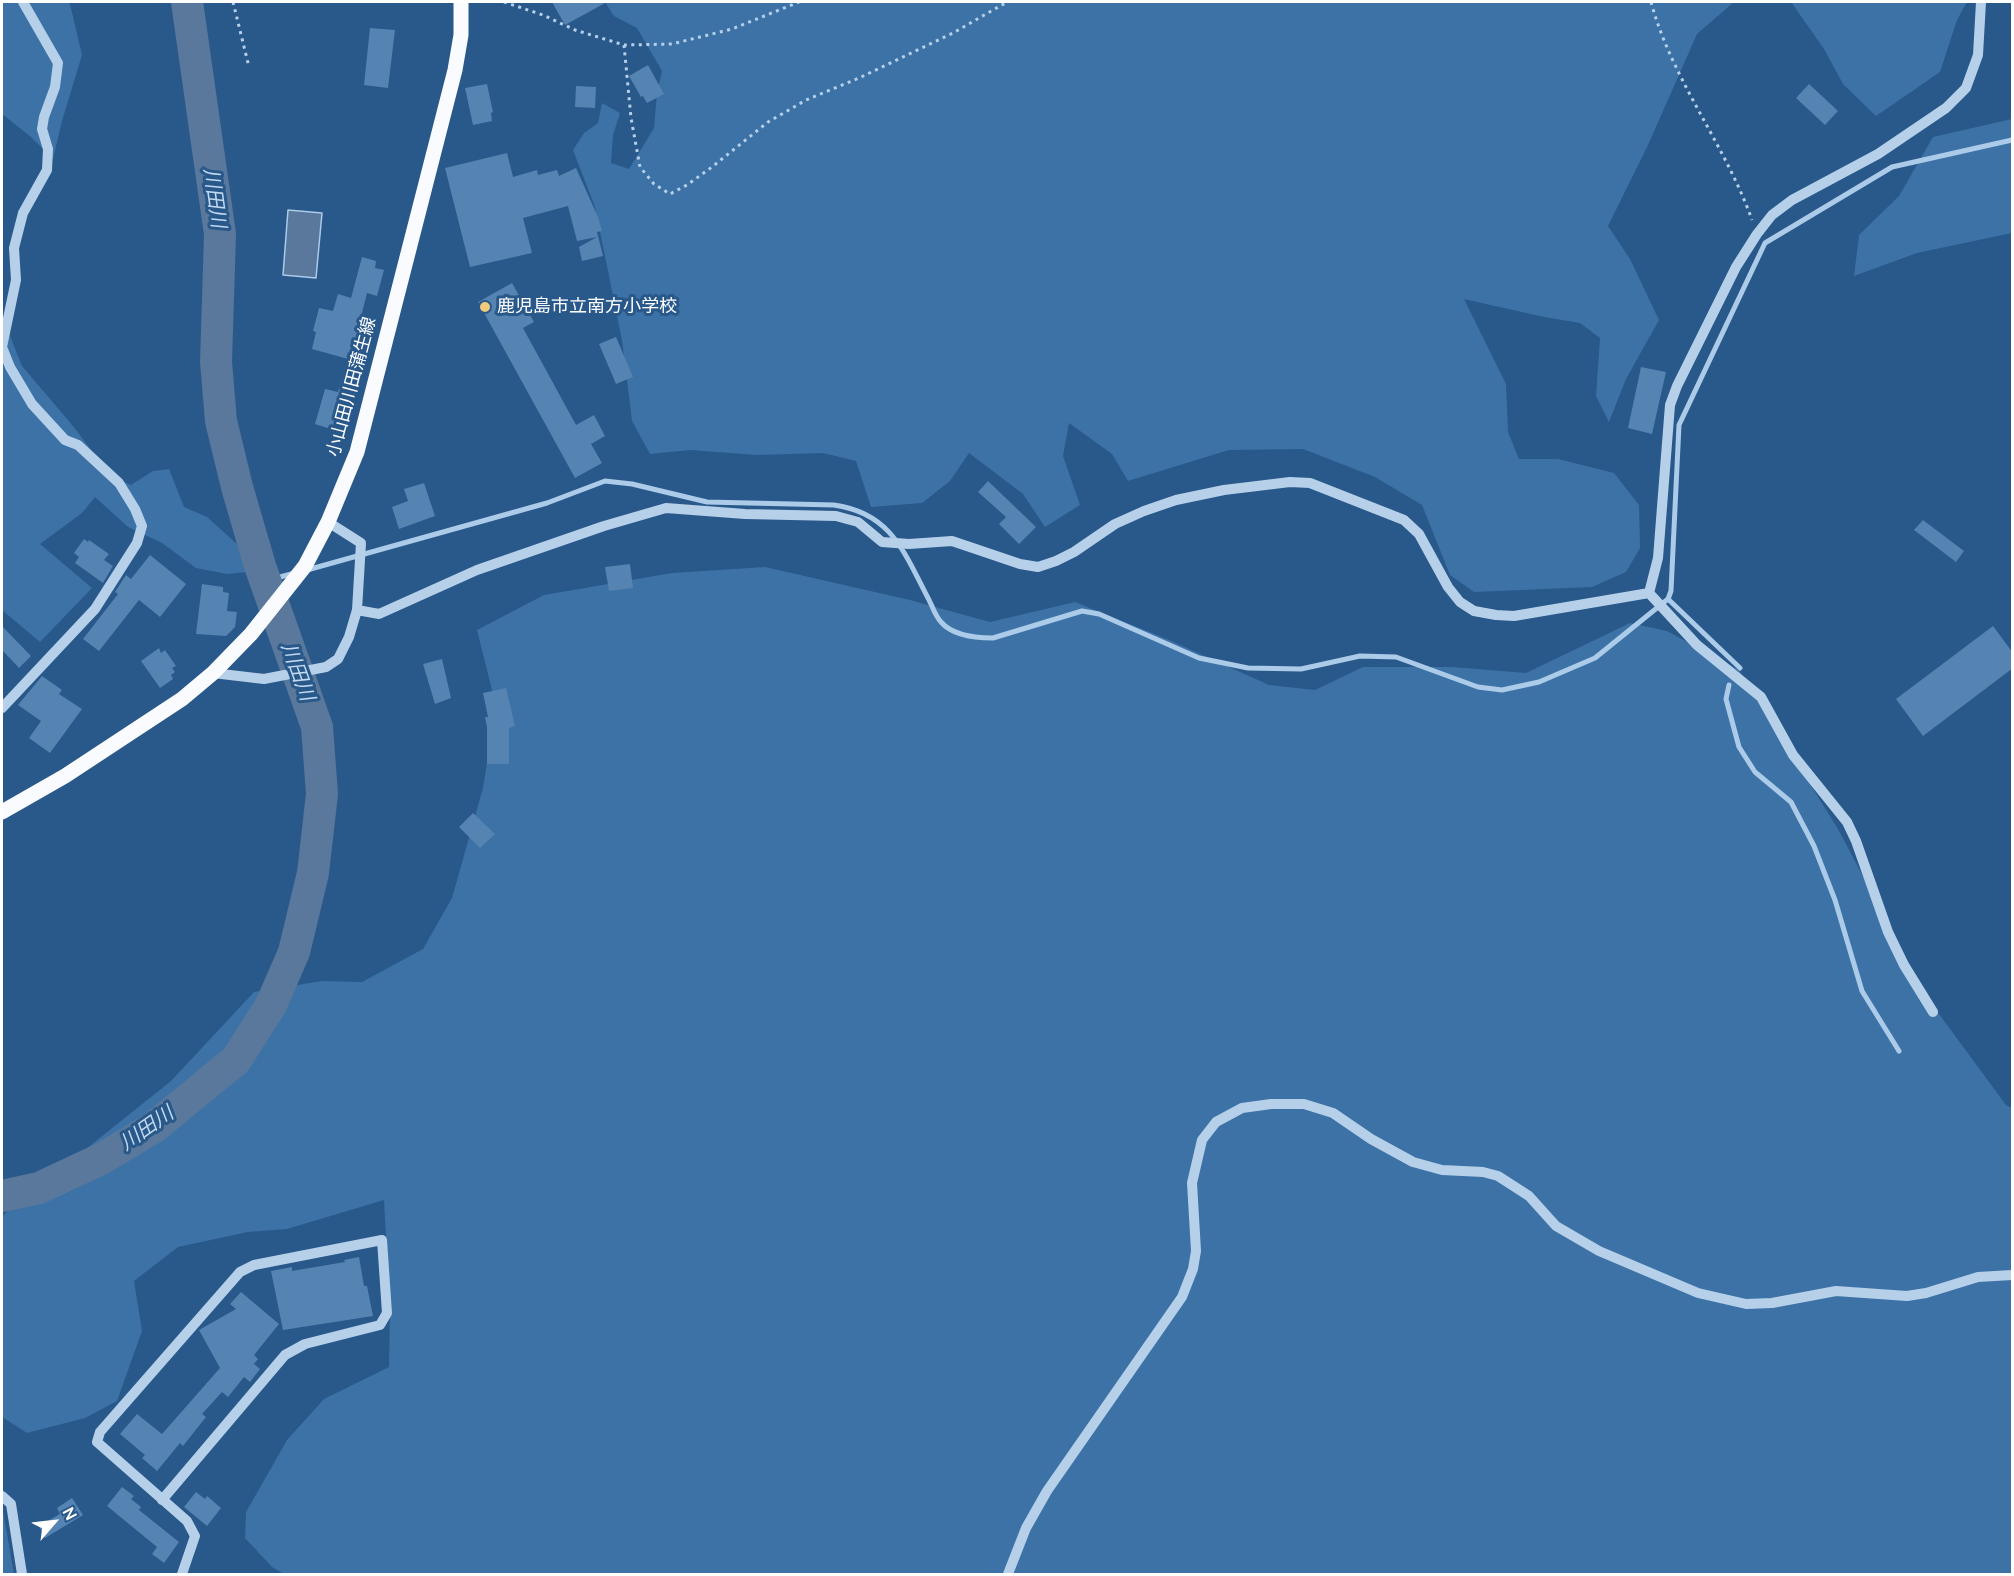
<!DOCTYPE html>
<html>
<head>
<meta charset="utf-8">
<style>
  body { margin:0 }
  #map { position:relative; width:2014px; height:1576px; overflow:hidden; background:#29588a; font-family:Manrope,sans-serif }
  canvas { display:block }
  .frame { position:absolute; inset:0; border:3px solid #fff; pointer-events:none }
  .north { position:absolute; left:24px; top:1492px; width:60px; height:60px; -webkit-text-stroke:4px #29588a; paint-order:stroke; rotate:62deg; font-size:16px; font-weight:700; line-height:24px; text-align:center; color:#fff }
  .north::after { content:''; display:block; margin:auto; width:21px; height:27px; background:#fff; clip-path:polygon(50% 0,100% 100%,50% 72%,0 100%) }
</style>
</head>
<body>
<div id="map">
<canvas width="2014" height="1576"></canvas>
<div class="frame"></div>
<div class="north">N</div>
</div>
<script>
const g = document.querySelector('canvas').getContext('2d');
g.lineJoin = 'round';
function fillPath(path, color) {
  g.fillStyle = color;
  g.fill(path, 'evenodd');
}
function strokePath(path, color, width, dash) {
  g.strokeStyle = color;
  g.lineWidth = width;
  g.lineCap = dash ? 'butt' : 'round';
  g.setLineDash(dash || []);
  g.stroke(path);
}
function label(font, color, halo, rows, align = 'center') {
  g.font = font + ' Manrope,"Noto Sans JP",sans-serif';
  g.lineWidth = 6;
  g.setLineDash([]);
  g.textBaseline = 'middle';
  g.strokeStyle = halo;
  g.fillStyle = color;
  for (const [text, x, y, turn = 0] of rows) {
    g.save();
    g.translate(x, y);
    g.rotate((+turn || 0) * Math.PI / 180);
    g.textAlign = isNaN(turn) ? turn : align;
    if (halo) g.strokeText(text, 0, 0);
    g.fillText(text, 0, 0);
    g.restore();
  }
}
fillPath(new Path2D(`
  M2,2H67L70,4L82,55L62,121L53,159L31,137L2,114Z
  M605,2H1734L1697,34L1648,145L1608,226L1630,259L1659,320L1626,379L1609,422L1596,396L1600,338L1580,323L1544,317L1464,299L1506,384L1508,432L1519,459H1558L1614,473L1639,505L1640,548L1626,572L1592,587L1474,592L1450,575L1422,505L1375,477L1303,449L1229,450L1128,481L1112,454L1069,423L1063,456L1080,505L1045,527L1023,494L969,453L950,481L922,503L871,507L856,461L823,453L757,455L690,450L650,454L632,421L622,340L595,207L573,150L584,133L598,123L602,103L620,113L613,135L611,163L629,169L654,128L657,93L662,71L637,28L614,16Z
  M1791,2H1967L1957,20L1940,72L1876,116L1843,84L1824,49Z
  M2012,119V233L1917,253L1854,276L1859,235L1899,196L1933,137Z
  M2,316L22,366L73,426L111,476L131,485L153,471L169,469L184,507L207,517L247,553V572L227,574L196,568L162,543L128,527L95,497L82,513L40,544L92,588L40,642L2,610Z
  M765,567L910,600L990,622L1075,602L1167,639L1269,685L1315,690L1363,667H1452L1526,673L1630,623L1667,631L1739,670L1838,829L1928,999L2006,1105L2012,1108V1574H284L272,1567L245,1538L246,1512L287,1440L324,1399L389,1367L390,1308L384,1200L287,1229L248,1232L178,1247L134,1281L142,1331L117,1401L85,1418L27,1433L2,1417V1216L171,1081L254,992L322,981L362,982L423,949L452,898L483,788L496,706L477,630L544,595L672,573Z
  M2,1505L14,1574H2Z`), '#3d72a6');
const water = new Path2D(`
  M288,210L322,213L316,278L283,275Z`);
fillPath(water, '#59789b');
strokePath(water, '#abcbe9', 1.5);
strokePath(new Path2D(`
  M307,570L547,503L605,481L632,484L707,502L834,505C891,513 904,552 928,598C932,605 935,616 941,622C953,636 976,638 993,638L1082,611L1099,614L1199,658L1248,668L1301,669L1360,656L1396,657L1478,687L1502,690L1539,682L1595,658L1668,599L1740,668
  M265,581L295,573
  M1668,599L1671,591L1679,425L1765,243L1892,167L2012,140
  M1729,685L1726,699L1739,747L1755,772L1791,802L1814,846L1835,900L1862,991L1899,1051`), '#abcbe9', 5);
strokePath(new Path2D(`
  M2,1196L39,1188L101,1159L153,1128L236,1060L271,1005L294,952L313,873L322,794L317,727L260,566L237,487L221,421L216,362L220,234L187,2`), '#59789b', 32);
fillPath(new Path2D(`
  M552,2H607L565,25Z
  M370,28L395,30L388,88L364,85Z
  M648,65L664,94L647,103L643,96L641,97L629,76Z
  M487,84L493,112L491,113L492,121L473,125L465,88Z
  M1809,84L1838,111L1825,125L1796,98Z
  M576,86L596,87L595,108L575,107Z
  M507,153L513,177L537,170L538,175L557,170L559,176L576,168L598,217L602,231L597,232L603,256L582,261L579,247L597,237L577,241L568,206L523,218L532,253L470,267L445,168Z
  M362,257L376,261L375,268L384,270L377,296L367,293L360,321L371,324L340,432L315,424L325,389L338,392L348,359L312,349L316,332L313,331L319,308L333,311L338,294L351,298Z
  M512,283L534,322L523,328L576,425L594,415L605,436L591,444L602,463L575,478L478,302Z
  M616,337L633,377L616,384L599,344Z
  M1641,367L1666,372L1652,434L1628,428Z
  M988,481L1036,527L1019,544L999,524L1006,517L978,492Z
  M424,483L435,516L399,529L392,507L408,501L404,489Z
  M1923,520L1964,551L1956,562L1914,530Z
  M84,539L88,542L89,540L109,554L104,560L113,566L103,583L75,563L79,557L74,553Z
  M150,555L186,584L160,617L139,600L99,651L83,639L118,594L115,592L126,575L131,579Z
  M630,564L633,588L609,591L605,567Z
  M202,584L223,587V592L229,593L227,611L237,612L235,627L226,636L196,634Z
  M2,626L31,656L19,668L2,650Z
  M1993,626L2013,653V668L1923,736L1896,699Z
  M159,648L161,653L165,650L176,666L172,668L175,672L171,675L173,679L160,688L141,661Z
  M442,659L451,698L435,704L423,664Z
  M42,676L62,690L59,694L82,709L50,753L29,738L41,721L18,705Z
  M506,688L515,726L509,728V764H487V727L485,717H488L483,693Z
  M473,813L495,834L480,848L459,827Z
  M359,1257L364,1286H367L373,1316L283,1330L271,1271L292,1267V1271L345,1262L344,1260Z
  M241,1292L279,1324L254,1355L258,1359L254,1364L260,1369L250,1382L244,1377L228,1397L222,1392L202,1414L206,1417L183,1446L180,1443L157,1471L142,1458L145,1455L120,1434L137,1414L162,1434L220,1368L199,1330L236,1309L230,1304Z
  M122,1487L134,1496L131,1499L141,1507L139,1510L179,1542L164,1563L152,1554L157,1547L107,1506Z
  M196,1492L205,1499L207,1496L221,1508L207,1526L184,1507Z
  M72,1498L83,1515L45,1538L39,1526L60,1514L57,1508Z`), '#5583b2');
strokePath(new Path2D(`
  M233,2L249,67
  M504,2L543,15L575,30L624,45L672,44L732,29L799,2
  M1651,2C1672,80 1725,144 1752,220
  M624,45L631,118L640,167L654,184L670,194L687,185L712,167L768,122L806,100L859,78L953,33L1007,2`), '#b6d0e9', 3, [3, 4.5]);
strokePath(new Path2D(`
  M328,522L361,543L357,610L379,614L477,570L604,526L666,508L745,514L836,516L858,522L882,542L909,544L952,541L1020,564L1038,567L1056,561L1074,552L1115,524L1144,511L1176,500L1224,490L1290,482L1310,483L1404,520L1419,534L1448,587L1460,602L1474,611L1496,615L1514,616L1649,593L1658,558L1670,405L1677,386L1736,267L1757,234L1772,215L1792,200L1878,154L1946,108L1966,88L1978,55L1981,2
  M1649,593L1697,645L1761,697L1793,755L1847,822L1856,841L1888,932L1904,965L1933,1012
  M213,673L264,679L326,667L338,659L349,637L357,610
  M2,708L95,609L137,543L142,526L135,509L119,483L78,445L65,440L32,404L10,367L2,347L16,280L14,248L23,213L47,170L48,149L42,129L44,117L55,87L58,63L23,2
  M2,1496L11,1504L22,1574
  M162,1500L285,1355L305,1344L380,1325L387,1313L382,1240L254,1265L240,1272L100,1432L97,1442L187,1521L195,1536L182,1574
  M1008,1574L1026,1528L1047,1491L1182,1297L1193,1269L1196,1251L1192,1183L1202,1140L1216,1122L1242,1108L1271,1104H1304L1333,1113L1371,1139L1413,1162L1442,1170L1483,1172L1498,1176L1529,1196L1556,1226L1599,1251L1698,1293L1746,1304L1772,1303L1836,1291L1907,1296L1926,1293L1978,1277L2012,1275`), '#b6d0e9', 10);
strokePath(new Path2D(`
  M2,812L65,776L182,699L213,673L251,634L305,566L328,522L357,452L455,70L461,35V2`), '#f9fbfe', 15);
for (const [x, y, r, color] of [
  [485,307,6,"#f1ca7d"]
]) {
  const dot = new Path2D();
  dot.arc(x, y, r, 0, 2 * Math.PI);
  g.fillStyle = color;
  g.fill(dot);
  strokePath(dot, '#29588a', 2);
}
label('18px', '#fff', '#29588a', [
  ["鹿児島市立南方小学校",497,307]
], 'left');
label('18px', '#fff', '#29588a', [
  ["小山田川田蒲生線",352,387,-75]
]);
label('italic 20px', '#c2d9f0', '#29588a', [
  ["川田川",214,198,82],
  ["川田川",297,672,70],
  ["川田川",147,1129,-35]
]);
</script>
</body>
</html>
